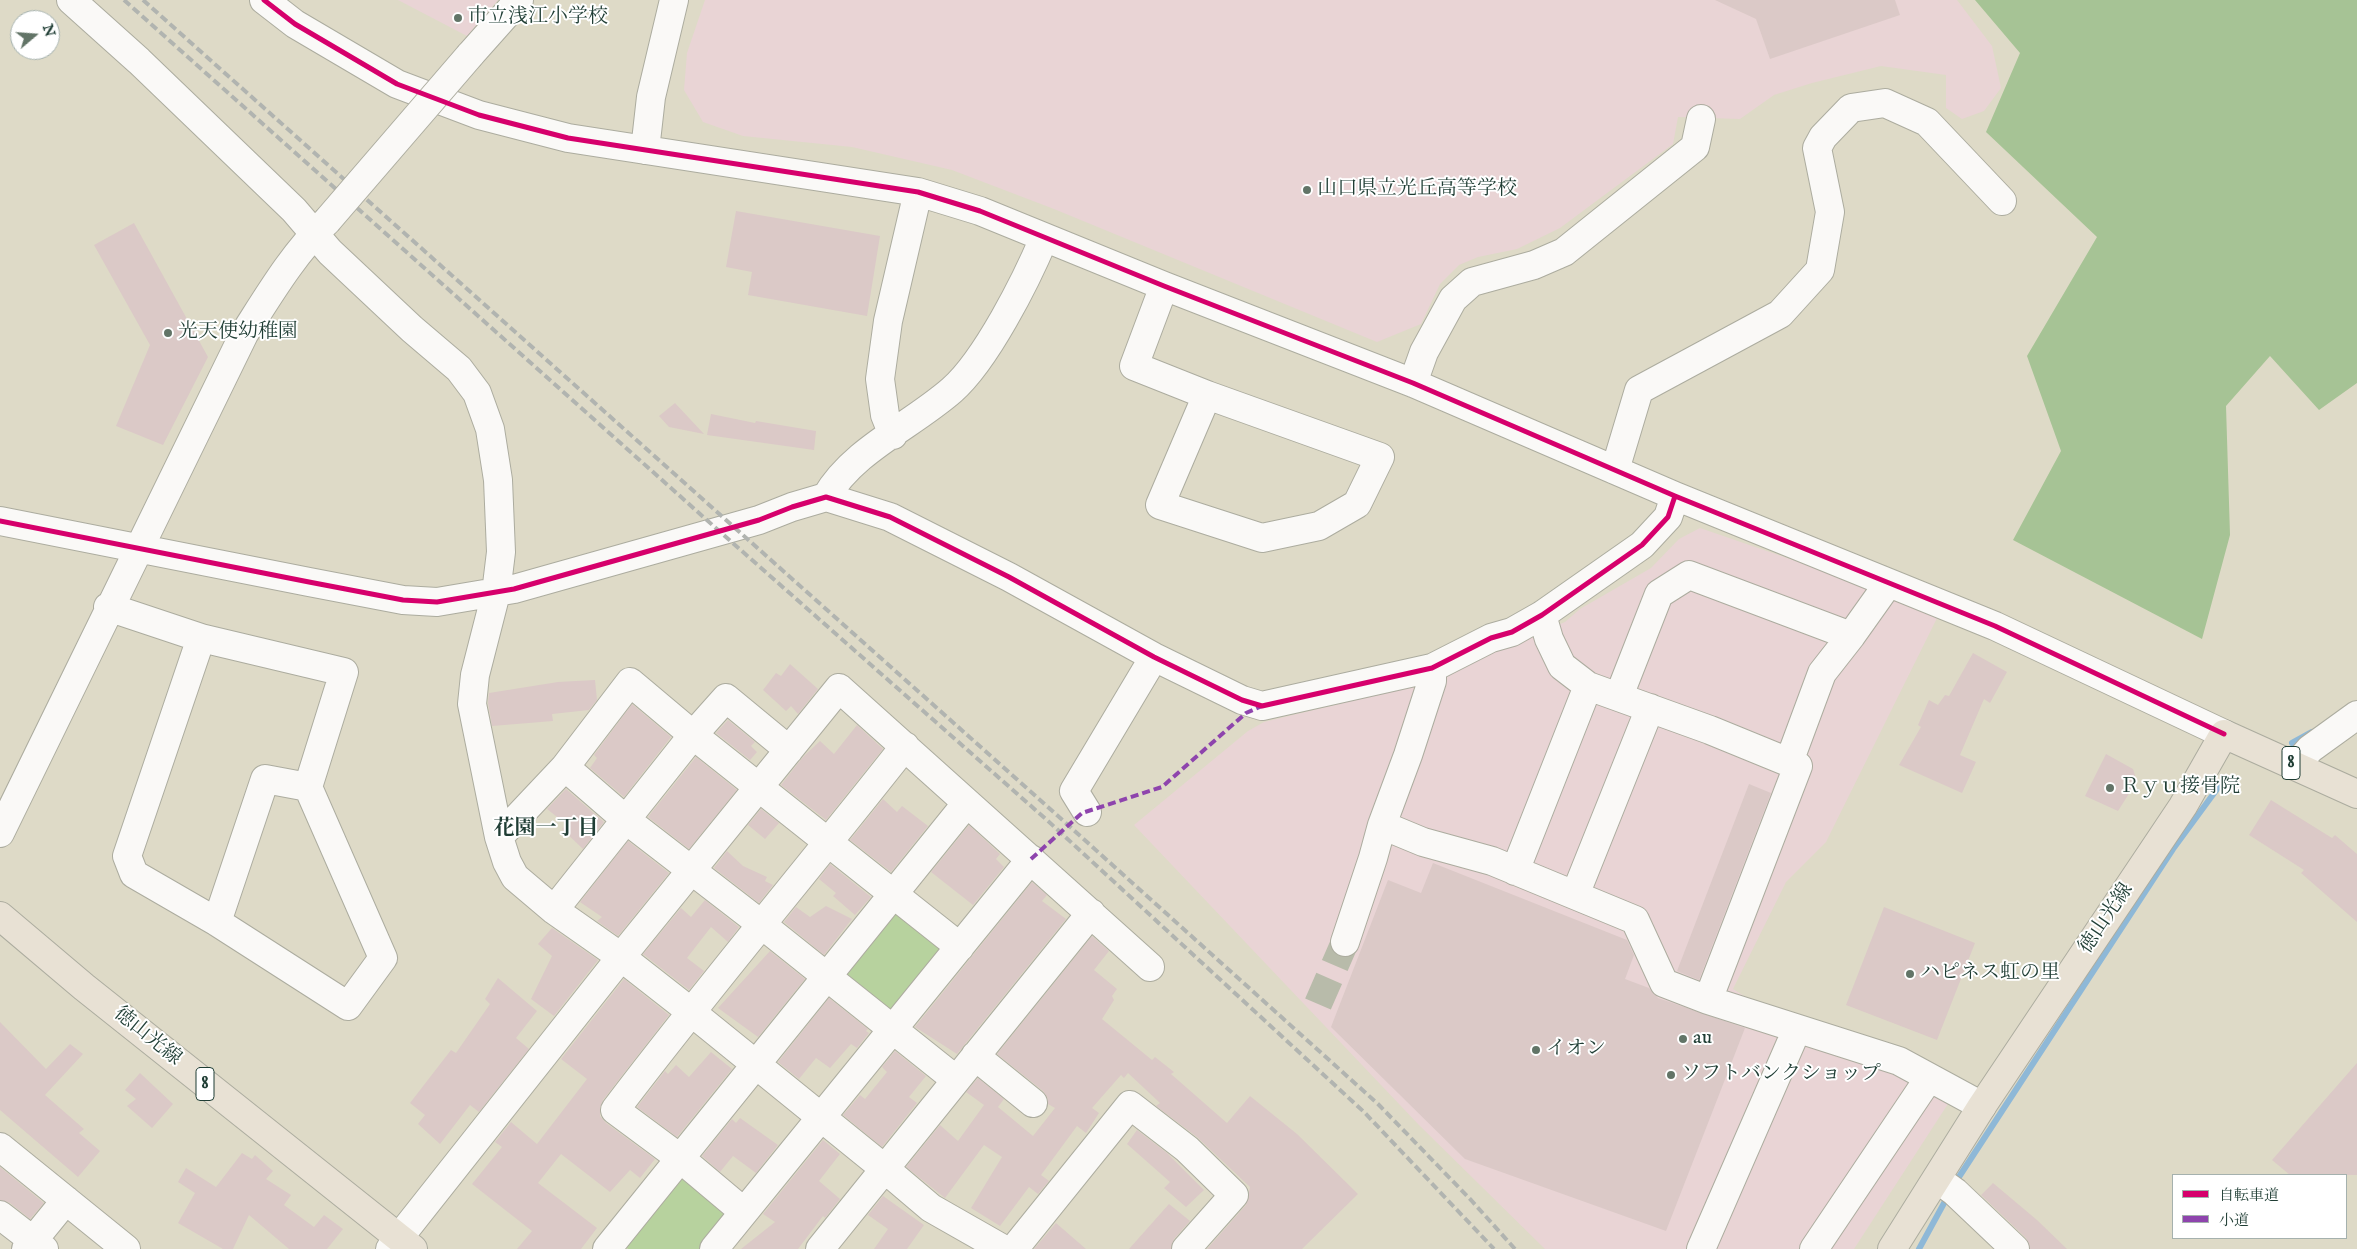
<!DOCTYPE html>
<html>
<head>
<meta charset="utf-8">
<style>
  body { margin:0 }
  #map { position:relative; width:2357px; height:1249px; overflow:hidden; background:#dedac7; font-family:"IM FELL English","Noto Serif JP",serif }
  canvas { display:block }
  .legend { position:absolute; left:2172px; top:1174px; width:175px; height:65px; box-sizing:border-box; background:#fff; border:1px solid #a5b1ae; margin:0; padding:6px 9px; list-style:none; font-size:15px; color:#1f3d34 }
  .legend li { display:flex; align-items:center; gap:10px; height:25px }
  .legend b { width:25px; border:1px solid #a5b1ae }
  .north { position:absolute; left:10px; top:10px; width:50px; height:50px; box-sizing:border-box; background:#fff; border:1px solid #a5b1ae; border-radius:50%; rotate:72deg; font-size:14px; font-weight:700; line-height:20px; text-align:center; color:#1f3d34 }
  .north::after { content:''; display:block; margin:auto; width:18px; height:22px; background:#627467; clip-path:polygon(50% 0,100% 100%,50% 72%,0 100%) }
</style>
</head>
<body>
<div id="map">
<canvas width="2357" height="1249"></canvas>
<ul class="legend">
<li><b style="height:6px;background:#d6006c"></b>自転車道</li>
<li><b style="height:6px;background:#8e44ad"></b>小道</li>
</ul>
<div class="north">N</div>
</div>
<script>
const g = document.querySelector('canvas').getContext('2d');
g.lineJoin = 'round';
function fillPath(path, color) {
  g.fillStyle = color;
  g.fill(path, 'evenodd');
}
function strokePath(path, color, width, dash) {
  g.strokeStyle = color;
  g.lineWidth = width;
  g.lineCap = dash ? 'butt' : 'round';
  g.setLineDash(dash || []);
  g.stroke(path);
}
function label(font, color, halo, rows, align = 'center') {
  g.font = font + ' "IM FELL English","Noto Serif JP",serif';
  g.lineWidth = 4;
  g.setLineDash([]);
  g.textBaseline = 'middle';
  g.strokeStyle = halo;
  g.fillStyle = color;
  for (const [text, x, y, turn = 0] of rows) {
    g.save();
    g.translate(x, y);
    g.rotate((+turn || 0) * Math.PI / 180);
    g.textAlign = isNaN(turn) ? turn : align;
    if (halo) g.strokeText(text, 0, 0);
    g.fillText(text, 0, 0);
    g.restore();
  }
}
fillPath(new Path2D(`
  M398,0H498L467,36Z
  M705,0H1957L1992,46L2001,88L1984,111L1962,119L1946,108V75L1881,66L1812,83L1774,95L1740,119L1678,117L1673,144L1560,228L1517,249L1478,257L1459,265L1440,284L1421,324L1377,342L1054,209L952,170L852,147L743,136L703,122L684,90L687,53Z
  M1700,528L1883,591L1939,614L1826,842L1786,882L1733,989L1797,1029L1955,1093L1854,1249H1545L1419,1125L1134,825L1248,731L1264,722L1388,692L1565,622L1580,609L1651,568L1679,539Z`), '#e9d4d5');
fillPath(new Path2D(`
  M898,903L952,946L893,1019L841,975Z
  M684,1170L735,1212L704,1249H628L622,1245Z`), '#b7d29e');
fillPath(new Path2D(`
  M1975,0H2357V383L2319,410L2270,356L2226,406L2230,535L2202,639L2013,540L2061,451L2027,356L2097,237L1986,132L2020,53Z`), '#a6c395');
strokePath(new Path2D(`
  M2292,743L2312,732
  M1955,1183L2173,849L2220,785
  M1919,1249L1949,1194`), '#8eb8d7', 6);
fillPath(new Path2D(`
  M1715,0H1895L1900,15L1770,59L1756,19Z
  M736,211L880,236L867,316L748,295L752,272L726,267Z
  M134,223L208,357L163,445L116,426L150,345L94,245Z
  M675,403L704,434L669,427L659,416Z
  M711,414L755,423L756,421L816,431L814,450L707,435Z
  M1973,653L2007,672L1990,703L1984,699L1960,755L1976,762L1962,793L1899,765L1921,727L1918,725L1929,700L1938,705L1945,695L1949,696Z
  M790,664L818,689L798,714L791,706L786,711L763,690L776,673L781,676Z
  M595,680L597,700L589,710L552,714L553,721L492,726L488,703L489,693L558,682Z
  M632,704L671,737L624,797L590,768L597,758L594,755Z
  M728,720L755,742L751,746L757,752L750,760L716,733Z
  M857,725L883,749L826,820L781,785L803,757L820,741L834,754Z
  M2106,754L2133,769L2137,781L2118,811L2085,796Z
  M696,757L737,790L689,849L648,817Z
  M1749,784L1771,793L1699,980L1677,971Z
  M566,789L604,822L583,849L562,829L566,824L547,809Z
  M883,799L897,812L902,806L928,826L891,872L850,840Z
  M2271,800L2332,838L2335,835L2357,854V922L2301,873L2304,870L2249,835Z
  M761,809L779,823L765,839L748,825Z
  M969,825L1000,854L996,859L1004,867L973,905L931,872Z
  M628,841L669,873L618,936L597,921L602,917L580,902Z
  M727,851L743,866L767,877L765,881L773,885L759,903L714,868Z
  M1433,863L1627,940L1634,955L1625,979L1649,988L1658,998L1745,1028L1666,1231L1465,1159L1331,1027L1388,880L1421,893Z
  M830,864L871,897L855,915L833,896L836,893L819,879Z
  M1032,882L1047,895L1042,901L1066,919L957,1054L915,1027Z
  M705,900L739,927L728,942L711,927L687,958L704,971L689,990L643,954L681,908L691,917Z
  M826,906L852,919L824,955L784,922L796,907L810,917Z
  M1884,907L1975,943L1937,1040L1846,1005Z
  M552,928L598,960L554,1016L531,999L552,956L538,944Z
  M1092,936L1109,951L1094,970L1117,989L1112,996L1114,1000L1102,1019L1152,1060L1155,1057L1174,1072L1171,1074L1227,1123L1250,1096L1297,1134L1358,1194L1302,1249H1207L1246,1205L1250,1187L1197,1137L1156,1106L1160,1103L1128,1073L1124,1078L1121,1075L1092,1108L1099,1113L1086,1133L1077,1126L1041,1175L1049,1181L1038,1194L1029,1187L1000,1226L971,1208L1002,1157L984,1145L945,1198L906,1167L940,1125L958,1141L984,1105L966,1092L978,1078L1004,1099L998,1107L1033,1136L1055,1108L1048,1104L1047,1097L1043,1091L997,1054Z
  M770,951L805,979L758,1037L718,1008Z
  M498,978L537,1011L516,1038L529,1049L479,1112L470,1105L440,1144L418,1124L425,1115L410,1103L451,1050L456,1053L490,1004L485,999Z
  M624,979L669,1015L603,1100L600,1108V1116L606,1123L655,1159L640,1178L630,1170L610,1192L561,1154L538,1183L597,1228L581,1249H517L532,1231L472,1184L502,1147L495,1142L511,1122L537,1144L587,1079L561,1059Z
  M829,998L868,1029L866,1031L869,1033L857,1048L851,1044L830,1068L816,1058L799,1079L778,1062Z
  M0,1022L46,1069L70,1044L83,1054L45,1095L84,1129L79,1133L100,1151L78,1177L0,1110Z
  M895,1051L926,1076L909,1097L917,1103L882,1147L843,1115L860,1095L865,1099L887,1072L882,1067Z
  M711,1052L732,1069L677,1137L637,1107L665,1071L668,1074L676,1065L689,1077Z
  M2357,1063V1175H2290L2272,1160Z
  M140,1073L173,1104L152,1128L127,1106L136,1099L125,1090Z
  M740,1118L778,1145L756,1173L733,1156L720,1172L702,1156L732,1119L736,1123Z
  M1137,1130L1167,1153L1204,1190L1186,1207L1164,1188L1170,1182L1127,1144Z
  M823,1140L840,1154L819,1181L840,1199L825,1218L823,1216L798,1249H741L775,1222L763,1214Z
  M242,1153L252,1159L255,1155L273,1171L266,1179L291,1195L284,1205L314,1227L324,1215L343,1229L327,1249H289L249,1215L233,1249H223L178,1223L195,1193L178,1182L186,1168L216,1187Z
  M0,1167L44,1203L30,1219L10,1203L0,1200Z
  M1993,1183L2037,1220L2067,1249H2030L2026,1238L1981,1195Z
  M883,1196L924,1225L907,1249H874L888,1229L868,1215Z
  M1169,1204L1190,1221L1174,1239L1171,1249H1129Z
  M1056,1223L1086,1249H1034Z`), '#dbc9c7');
strokePath(new Path2D(`
  M1318,1004L1345,942`), '#b8bbaa', 28, [28, 14]);
const minor = new Path2D(`
  M71,0L139,61L294,210L330,252L412,329L459,369L477,393L490,429L498,480L501,552L496,593L475,675L472,704L499,837L507,862L515,877L554,910L621,957L690,1011L885,1169L931,1208L1003,1249
  M264,0L295,24L397,84L479,115L568,138L918,192L980,211L1164,286L1413,383L1675,496L1995,626L2224,734
  M470,55L519,0
  M645,150L651,97L674,0
  M1164,286L1134,366L1207,395
  M1413,383L1424,352L1453,299L1472,282L1534,265L1564,252L1695,147L1701,119
  M1207,395L1380,457L1357,504L1319,526L1262,538L1160,505Z
  M893,435L885,415L880,379L888,321L918,192
  M1615,470L1639,390L1780,314L1820,270L1830,212L1817,148L1823,137L1851,108L1885,103L1927,122L2002,201
  M826,497C853,450 911,426 952,390C986,360 1026,281 1044,238
  M0,521L309,582L403,600L437,602L514,589L759,520L792,507L826,497L890,517L1009,577L1154,657L1242,700L1262,706L1432,668L1491,638L1512,632L1542,615L1642,545L1668,517L1675,496
  M108,607L201,638L344,672L308,787L383,958L348,1006L217,922L134,874L127,856L201,638
  M1542,615L1549,639L1562,666L1588,686L1710,730L1798,766L1708,1000L1899,1061L1982,1106
  M1851,636L1883,591
  M1619,696L1659,594L1689,575L1851,636L1822,673L1789,762
  M2296,765L2310,749L2357,715
  M565,767L625,819L761,924L955,1079
  M1087,812L1074,791L1154,657
  M1382,825L1423,842L1492,861L1635,920L1664,983L1708,1000
  M0,833L244,334C269,295 293,254 327,221
  M499,837L565,767L630,682L693,735L960,947
  M1515,871L1588,686
  M1575,895L1650,708
  M554,910L693,735L726,698L789,750
  M217,922L265,779L308,787
  M1345,942L1373,858L1382,825L1408,755L1432,681V668
  M975,1056L1033,1103
  M0,1147L126,1249
  M1937,1179L1955,1192L2015,1249
  M744,1212L681,1159L615,1110C709,986 809,868 905,746
  M0,1215L44,1249
  M26,1249L66,1200
  M390,1249L621,957L839,688L1150,967
  M607,1249L966,804
  M714,1249L1031,859
  M820,1249L1091,913
  M1014,1249L1130,1105L1187,1149L1234,1195L1186,1249
  M1701,1249L1797,1029
  M1814,1249L1929,1078`);
const major = new Path2D(`
  M0,916L84,987L413,1249
  M1892,1249L1982,1106L2183,806L2224,734L2357,794`);
strokePath(minor, '#acac9f', 30);
strokePath(major, '#acac9f', 30);
strokePath(minor, '#faf9f7', 28);
strokePath(major, '#e8e1d4', 28);
strokePath(new Path2D(`
  M124,0L718,530L1048,821L1364,1112L1494,1249
  M143,0L1058,816L1378,1104L1471,1200L1515,1249`), '#b1b4b0', 4, [8, 4]);
const minorBridge = new Path2D(`
  M327,221L470,55`);
strokePath(minorBridge, '#acac9f', 30, []);
strokePath(minorBridge, '#faf9f7', 28);
strokePath(new Path2D(`
  M1031,859L1082,813L1162,787L1246,713L1262,706`), '#8e44ad', 4, [8, 4]);
strokePath(new Path2D(`
  M264,0L295,24L397,84L479,115L568,138L918,192L980,211L1164,286L1413,383L1675,496L1995,626L2224,734
  M0,521L309,582L403,600L437,602L514,589L759,520L792,507L826,497L890,517L1009,577L1154,657L1242,700L1262,706L1432,668L1491,638L1512,632L1542,615L1642,545L1668,517L1675,496`), '#d6006c', 5);
for (const [x, y, r, color] of [
  [458,18,5,"#627467"],
  [1307,190,5,"#627467"],
  [168,333,5,"#627467"],
  [2110,788,5,"#627467"],
  [1910,974,5,"#627467"],
  [1683,1039,5,"#627467"],
  [1536,1050,5,"#627467"],
  [1671,1075,5,"#627467"]
]) {
  const dot = new Path2D();
  dot.arc(x, y, r, 0, 2 * Math.PI);
  g.fillStyle = color;
  g.fill(dot);
  strokePath(dot, '#fff', 2);
}
for (const [x, y, w] of [
  [2291,763,18],
  [205,1084,18]
]) {
  const box = new Path2D();
  box.roundRect(x - w / 2, y - 16.5, w, 33, 4);
  g.fillStyle = '#fff';
  g.fill(box);
  strokePath(box, '#1f3d34', 1);
}
label('bold 19px', '#1f3d34', null, [
  ["8",2291,763],
  ["8",205,1084]
]);
label('20px', '#1f3d34', '#fff', [
  ["市立浅江小学校",468,18],
  ["山口県立光丘高等学校",1317,190],
  ["光天使幼稚園",178,333],
  ["Ｒｙｕ接骨院",2120,788],
  ["ハピネス虹の里",1920,974],
  ["au",1693,1039],
  ["イオン",1546,1050],
  ["ソフトバンクショップ",1681,1075]
], 'left');
label('20px', '#1f3d34', '#fff', [
  ["徳山光線",2107,919,-56],
  ["徳山光線",147,1037,39]
]);
label('bold 21px', '#1f3d34', '#fff', [
  ["花園一丁目",546,830]
]);
</script>
</body>
</html>
